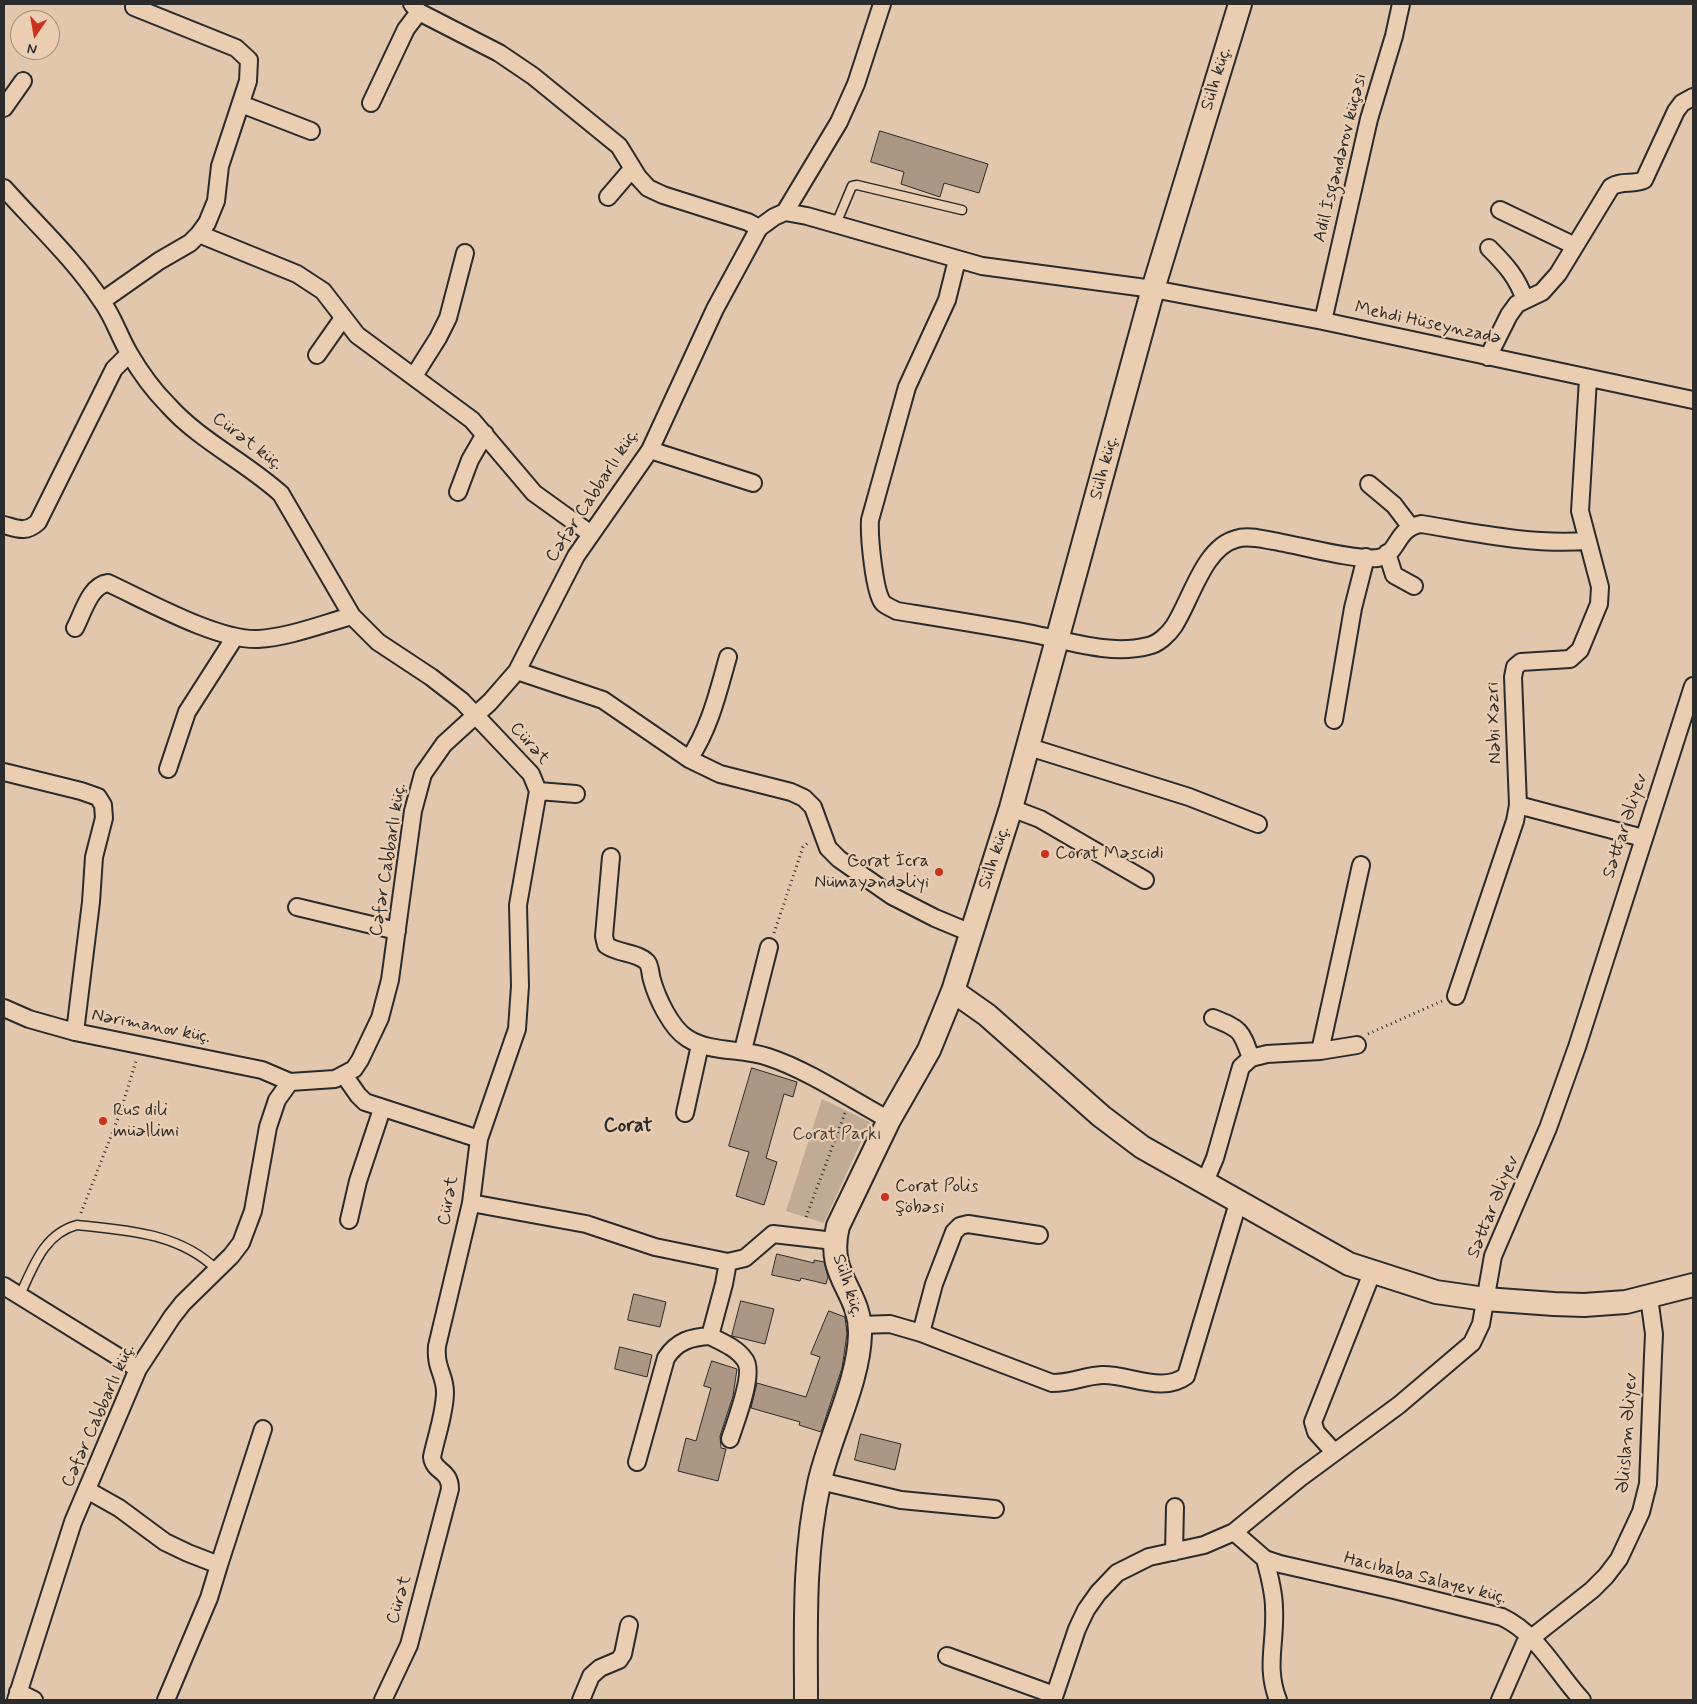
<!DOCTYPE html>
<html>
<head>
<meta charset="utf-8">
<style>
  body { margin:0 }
  #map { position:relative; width:1697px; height:1704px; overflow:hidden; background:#e3c7ad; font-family:Mynerve,sans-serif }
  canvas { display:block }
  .frame { position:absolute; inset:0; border:5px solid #2b2b2b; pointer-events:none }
  .north { position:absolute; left:10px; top:10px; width:50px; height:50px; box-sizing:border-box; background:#ebceb2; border:1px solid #9e8d7c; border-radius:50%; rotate:192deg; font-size:14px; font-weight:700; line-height:20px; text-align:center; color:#2b2b2b }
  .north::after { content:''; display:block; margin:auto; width:18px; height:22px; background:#c8321e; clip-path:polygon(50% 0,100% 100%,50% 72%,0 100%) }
</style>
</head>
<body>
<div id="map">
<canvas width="1697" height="1704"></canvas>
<div class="frame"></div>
<div class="north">N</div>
</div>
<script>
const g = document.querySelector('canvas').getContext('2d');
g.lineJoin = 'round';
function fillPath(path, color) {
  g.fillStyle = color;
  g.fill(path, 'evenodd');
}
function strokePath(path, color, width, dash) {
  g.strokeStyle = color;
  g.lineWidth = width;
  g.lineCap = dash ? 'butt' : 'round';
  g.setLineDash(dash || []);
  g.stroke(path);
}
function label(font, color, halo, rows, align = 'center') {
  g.font = font + ' Mynerve,sans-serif';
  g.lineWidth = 4.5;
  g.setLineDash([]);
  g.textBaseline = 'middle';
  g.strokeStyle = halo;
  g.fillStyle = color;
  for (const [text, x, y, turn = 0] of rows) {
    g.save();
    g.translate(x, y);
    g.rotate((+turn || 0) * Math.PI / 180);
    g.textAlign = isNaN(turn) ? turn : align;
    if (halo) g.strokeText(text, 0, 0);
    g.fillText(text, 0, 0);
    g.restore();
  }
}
fillPath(new Path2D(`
  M822,1099L870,1122L824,1223L786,1211Z`), '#c1ab95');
const building = new Path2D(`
  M880,131L988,164L979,193L944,183L940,197L901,184L904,172L871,162Z
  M752,1068L797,1082L793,1097L784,1094L766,1158L777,1162L764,1205L736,1196L749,1152L729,1146Z
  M777,1254L814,1263V1260L824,1262L828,1277L826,1284L801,1278L800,1281L772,1275Z
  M634,1294L666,1302L660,1327L628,1320Z
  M741,1301L774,1309L765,1344L732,1336Z
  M829,1311L845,1317L847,1334L842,1368L821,1432L799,1425L800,1422L751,1408L757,1383L806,1397L820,1357L811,1354Z
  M620,1347L652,1355L647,1377L615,1369Z
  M712,1361L737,1369L733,1396L720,1436L721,1448L726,1449L718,1481L678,1471L686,1438L696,1441L711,1388L704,1386Z
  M861,1434L901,1444L895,1470L855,1460Z`);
fillPath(building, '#ab9784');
strokePath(building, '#2b2b2b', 1);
const lane = new Path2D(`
  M836,224L852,186L857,185L962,210
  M19,1297C33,1268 43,1234 77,1225C126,1230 180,1233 217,1270`);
const street = new Path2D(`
  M412,4L419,12L499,53L533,76L619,146L638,177L648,188L663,195L748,222L759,228
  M134,7L236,48L249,60L248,81L220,166L216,201L207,223L199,234
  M371,103L406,29L419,12
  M241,104L311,131
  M4,108L23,81
  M4,188C36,224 74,259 101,300C113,316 119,336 129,353C140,372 153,390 168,405C200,441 246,462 281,494L352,616L378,642L431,677L462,701L531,774L538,791L518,905L520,986L517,1029L479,1139L471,1203L437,1346C435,1368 445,1375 445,1392C445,1413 436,1437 432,1457C434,1473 450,1469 450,1489L409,1645L383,1700
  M608,197L632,169
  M1500,210L1575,246
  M785,212L807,216L982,266L1153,289L1323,321L1693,400
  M1489,248C1506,265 1517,277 1525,300
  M957,260L947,300L907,387L870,520C869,536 874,592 883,603C886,606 893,609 897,611C940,618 984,625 1028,633C1066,640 1109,656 1148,646C1158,644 1168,635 1174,626C1191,600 1204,547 1236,539C1247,535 1262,539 1273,541C1298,545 1356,561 1378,558C1400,554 1394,529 1421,524C1476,533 1531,545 1586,541
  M102,301L159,261L190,243L199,234L297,274L323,291L357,335L472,420L534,493L591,534
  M1323,321L1369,119L1394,36L1401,4
  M317,355L343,318
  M1488,357L1509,315L1517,304L1542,292L1558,274L1611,187C1621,180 1633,185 1644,180L1676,111L1682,103L1693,97
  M414,376L438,338L448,318L465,253
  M650,450L753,483
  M1369,484L1394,505L1410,526
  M458,492L470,460L485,434
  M4,525C18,529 26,533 38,522L114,369L129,354
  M1387,553L1394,575L1414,586
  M75,628C83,613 90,585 108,583C147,601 218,641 258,639C290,637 322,624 352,616
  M517,671L603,700L689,759L720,774L791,792L804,798L813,807L828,848L839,859L892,896L935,918L971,933
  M1334,720L1353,608L1366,557
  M1029,747L1189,797L1258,824
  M689,759C710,728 718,692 728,657
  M168,769L187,712L235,637
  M4,772L81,791L98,797L103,805L104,818L94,857L91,902L75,1032
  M538,791L576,794
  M1518,805L1643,838
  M1011,808L1040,819L1145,880
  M611,857L604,936L606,945C618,954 637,952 647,962C651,967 650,975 652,980C657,998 671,1028 687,1038C710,1053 742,1048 768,1057C808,1070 852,1100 889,1120
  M297,907L397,931
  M1456,996L1515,821L1518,805L1513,677L1515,667L1521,662L1570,659L1580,650L1599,604L1600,587L1580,511L1588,379
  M4,1008L29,1019L75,1032L262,1070L290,1082
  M1213,1018C1241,1029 1241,1030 1251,1058
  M743,1050L769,947
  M1320,1051L1361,865
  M344,1075L358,1095L365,1102L479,1139
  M685,1113L700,1045
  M1204,1184L1215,1158L1241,1067L1251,1058L1267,1054L1320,1051L1357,1045
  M471,1203L586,1224L655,1247L728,1262L745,1258L773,1234L834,1241
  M349,1220L358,1181L382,1109
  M4,1286L138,1369
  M860,1325L890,1324L921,1333L1052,1383C1071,1383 1084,1376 1102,1375C1129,1374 1162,1394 1186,1376L1238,1203
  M921,1333L934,1284L954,1232L960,1226L968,1224L1039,1235
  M710,1336C722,1342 737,1348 745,1360C755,1373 735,1423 730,1439
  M1334,1452L1316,1432L1313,1422L1372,1273
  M637,1462L666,1358C677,1341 691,1337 710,1336L724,1284L728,1262
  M820,1481L901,1500L995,1509
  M87,1490L119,1508L165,1542L188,1553L219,1565L209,1598L166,1700
  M1234,1532L1265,1559L1280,1564L1394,1590L1502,1617C1538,1634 1556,1672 1582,1700
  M1174,1552L1175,1507
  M1265,1559C1269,1575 1274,1591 1274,1608C1276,1642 1265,1667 1278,1700
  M219,1565L263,1429
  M947,1656L1054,1695
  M18,1692L34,1700
  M16,1700L73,1522L132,1383L138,1369L172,1317L183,1303L231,1256L241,1243L253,1211L268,1127L277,1100L290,1082L335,1079L354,1069L360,1060L380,1018L390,980L413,811L423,774L444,744L490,702L517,671L576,556L650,450L715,309L759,228L774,217L785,212L839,122L856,84L882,4
  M581,1700L591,1676L600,1668L619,1660L623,1654L629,1625
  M1053,1700L1077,1629L1086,1610L1098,1593L1117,1573L1149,1557L1204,1545L1234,1532L1300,1478L1399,1405L1472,1343L1481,1324L1493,1256L1548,1128L1577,1047L1693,686
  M1500,1700L1525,1643L1592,1590L1606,1576L1619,1559L1641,1512L1648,1484L1653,1356L1654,1334L1649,1297`);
const secondary = new Path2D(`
  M953,991L987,1015L1101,1116L1142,1147L1349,1264L1436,1292L1485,1299L1554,1304L1584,1305L1626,1302L1693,1285
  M806,1700C806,1628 803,1556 819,1484C829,1437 859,1382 860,1334C861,1290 825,1277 838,1226L889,1120L929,1050L953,991L1011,808L1153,289L1240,4`);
strokePath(lane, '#2b2b2b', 11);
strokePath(street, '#2b2b2b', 20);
strokePath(secondary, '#2b2b2b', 26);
strokePath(new Path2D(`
  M774,933L803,847L810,841
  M1368,1034L1442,1001
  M81,1213L120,1113L136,1061
  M806,1217L845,1113`), '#2b2b2b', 3, [1, 4]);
strokePath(lane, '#ebceb2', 8);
strokePath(street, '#ebceb2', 16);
strokePath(secondary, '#ebceb2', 22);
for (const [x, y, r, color] of [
  [1045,854,5,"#c8321e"],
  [939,872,5,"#c8321e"],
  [103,1121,5,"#c8321e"],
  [885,1197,5,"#c8321e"]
]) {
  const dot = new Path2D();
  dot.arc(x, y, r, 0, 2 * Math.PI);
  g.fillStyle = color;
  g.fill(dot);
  strokePath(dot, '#ebceb2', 2);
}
label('18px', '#2b2b2b', '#ebceb2', [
  ["Sülh küç.",1217,79,-73],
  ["Adil İsgəndərov küçəsi",1341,158,-76],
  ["Mehdi Hüseynzadə",1428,324,12],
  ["Cürət küç.",247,442,37],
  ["Sülh küç.",1105,468,-75],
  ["Cəfər Cabbarlı küç.",593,496,-57],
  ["Nəbi Xəzri",1495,723,-92],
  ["Cürət",529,744,48],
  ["Səttar Əliyev",1626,826,-72],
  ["Sülh küç.",995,858,-72],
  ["Cəfər Cabbarlı küç.",389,860,-81],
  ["Nərimanov küç.",151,1027,11],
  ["Cürət",449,1201,-80],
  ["Səttar Əliyev",1494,1207,-68],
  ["Sülh küç.",847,1286,72],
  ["Cəfər Cabbarlı küç.",99,1416,-66],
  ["Əliislam Əliyev",1628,1433,-86],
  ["Hacıbaba Salayev küç.",1425,1579,14],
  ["Cürət",400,1600,-74]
]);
label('18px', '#2b2b2b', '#ebceb2', [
  ["Corat Məscidi",1055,854],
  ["Corat İcra",929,862,"right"],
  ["Nümayəndəliyi",929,883,"right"],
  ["Rus dili",113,1111],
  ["müəllimi",113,1132],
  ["Corat Polis",895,1187],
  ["Şöbəsi",895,1208]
], 'left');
label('18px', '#423e3b', '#ebceb2', [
  ["Corat Parkı",837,1135]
]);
label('bold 20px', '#2b2b2b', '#ebceb2', [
  ["Corat",628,1127]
]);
</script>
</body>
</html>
